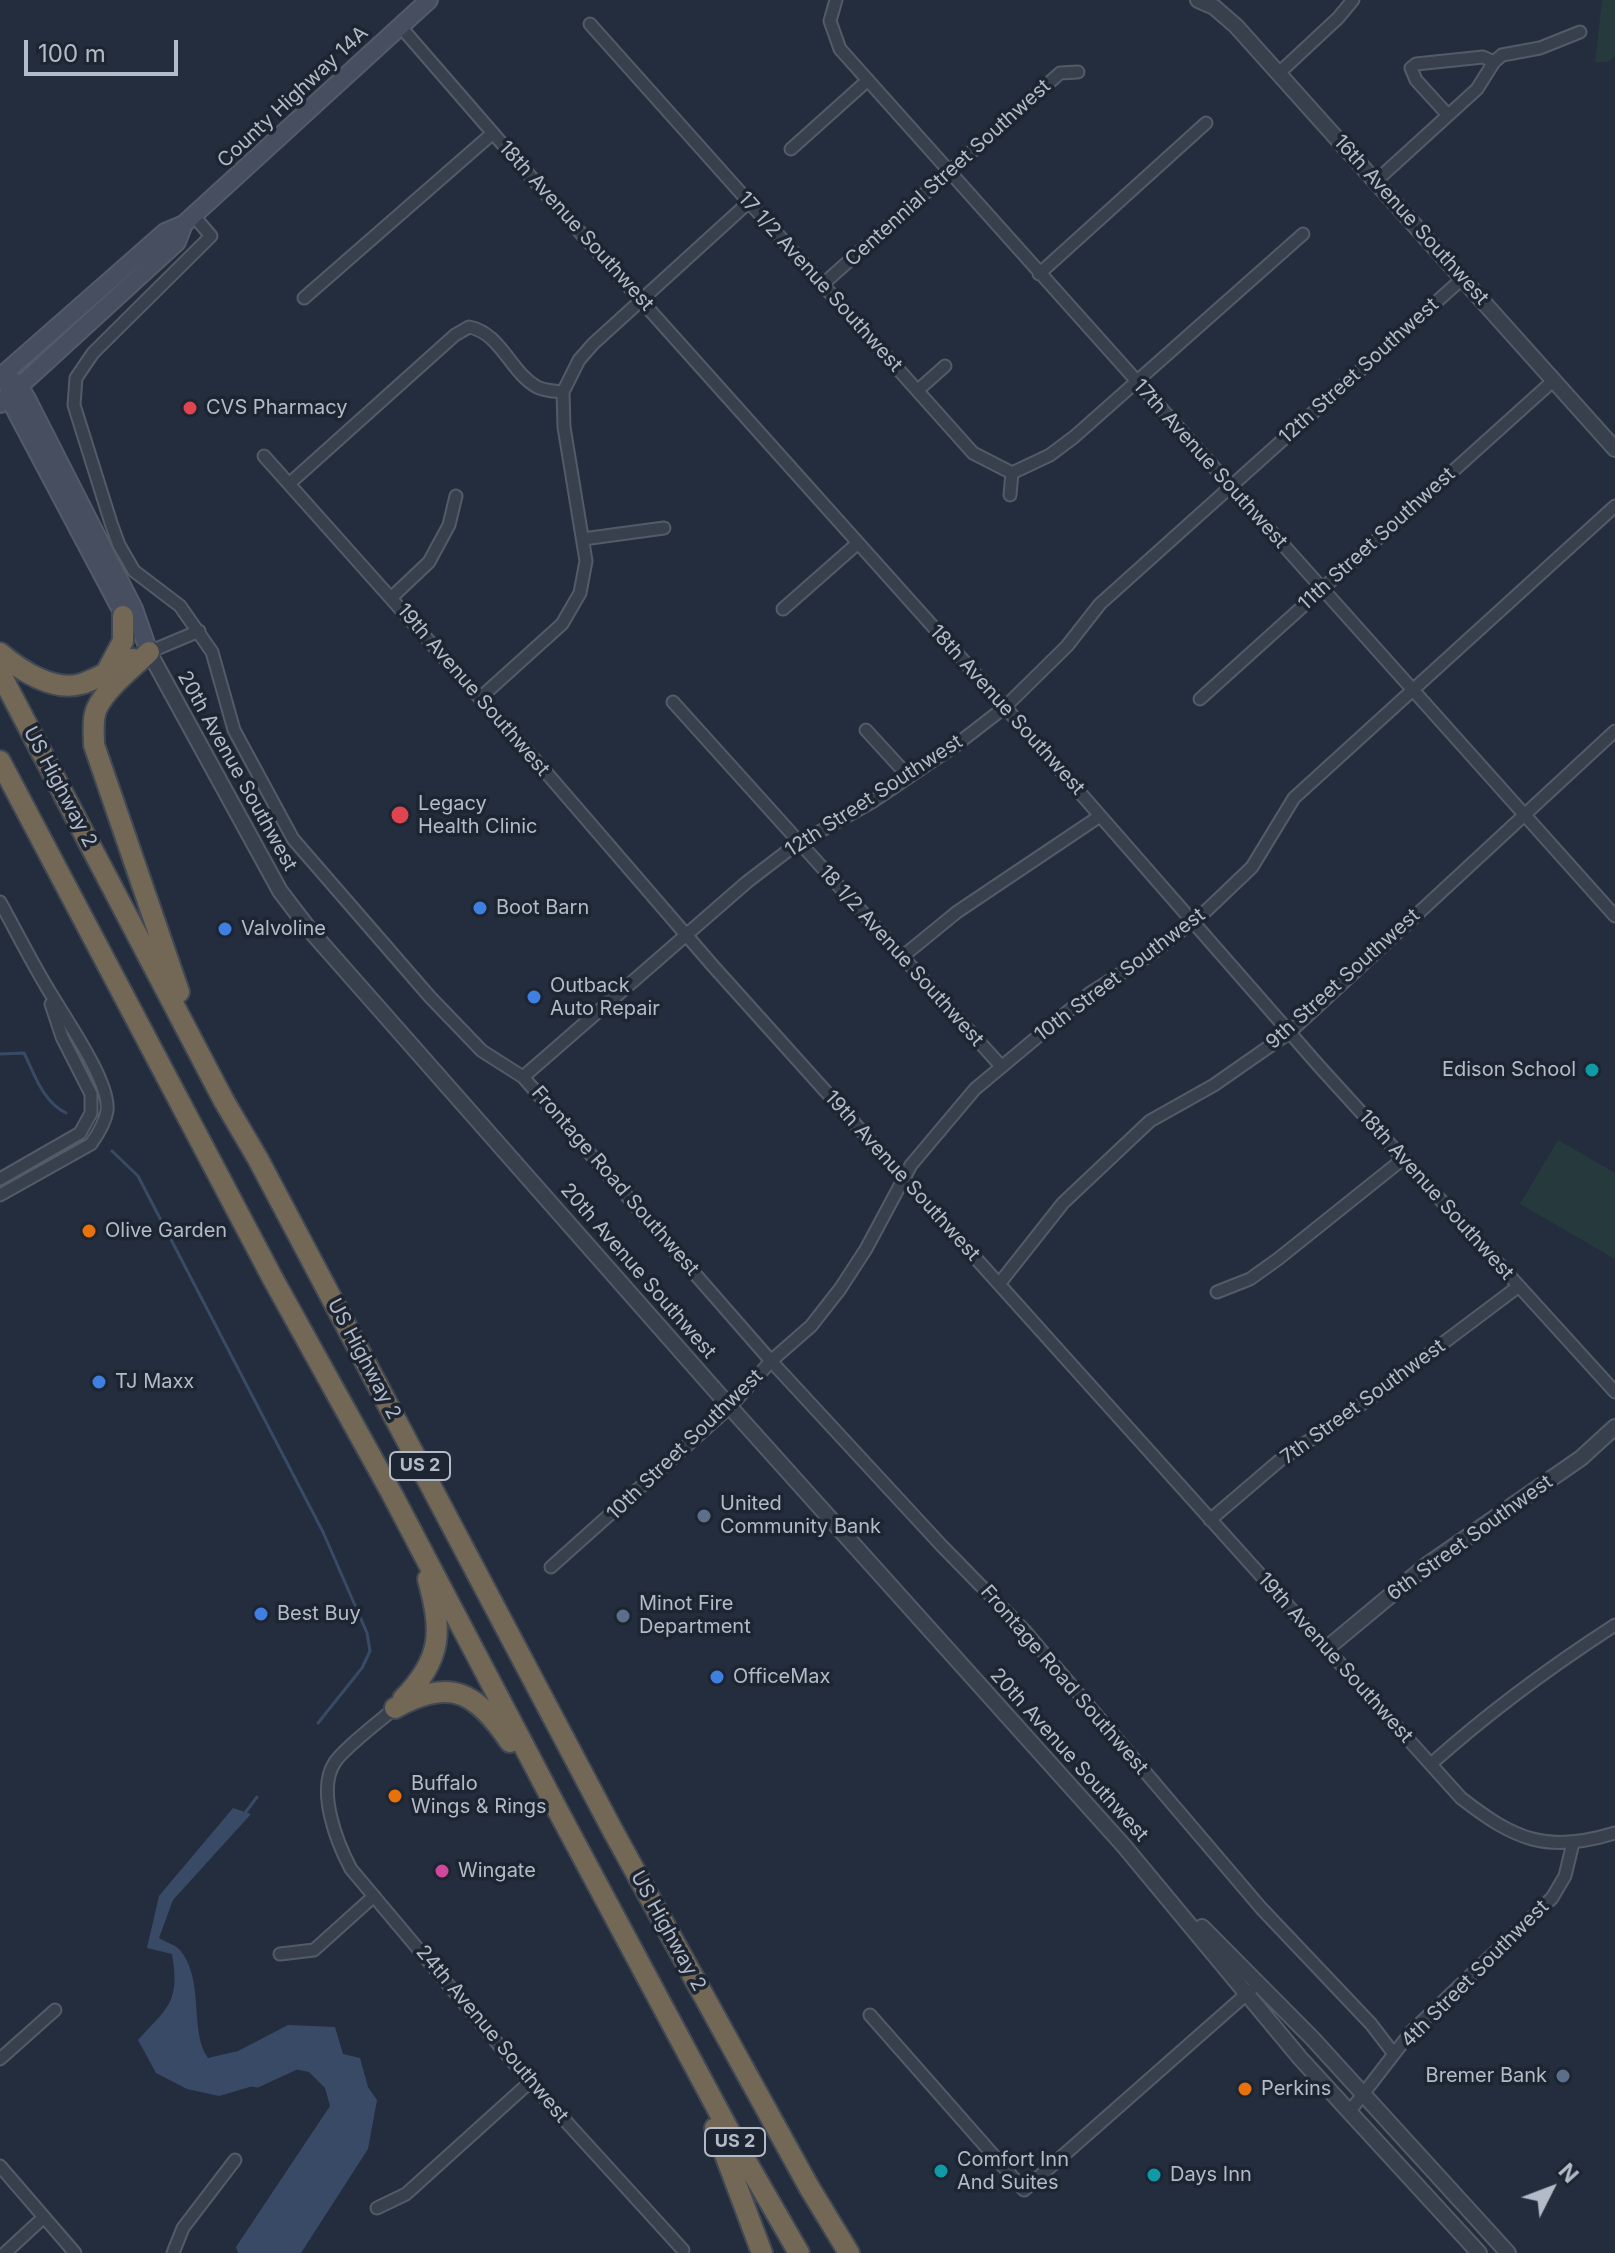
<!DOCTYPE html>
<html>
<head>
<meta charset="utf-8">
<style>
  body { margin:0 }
  #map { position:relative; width:1615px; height:2253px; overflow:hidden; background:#242d3d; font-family:Inter,sans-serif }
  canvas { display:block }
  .north { position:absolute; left:1511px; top:2149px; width:80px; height:80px; -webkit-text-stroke:6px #1d2532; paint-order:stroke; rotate:48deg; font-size:22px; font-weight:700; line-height:32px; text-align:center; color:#b3bbc8 }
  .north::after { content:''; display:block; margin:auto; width:28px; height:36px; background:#b3bbc8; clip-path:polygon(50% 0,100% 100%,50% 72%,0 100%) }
  .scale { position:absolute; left:24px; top:40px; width:154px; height:36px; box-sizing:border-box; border:4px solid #b3bbc8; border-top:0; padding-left:10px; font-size:24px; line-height:28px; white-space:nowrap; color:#b3bbc8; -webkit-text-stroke:6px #1d2532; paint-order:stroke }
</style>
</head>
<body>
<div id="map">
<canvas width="1615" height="2253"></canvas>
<div class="north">N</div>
<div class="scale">100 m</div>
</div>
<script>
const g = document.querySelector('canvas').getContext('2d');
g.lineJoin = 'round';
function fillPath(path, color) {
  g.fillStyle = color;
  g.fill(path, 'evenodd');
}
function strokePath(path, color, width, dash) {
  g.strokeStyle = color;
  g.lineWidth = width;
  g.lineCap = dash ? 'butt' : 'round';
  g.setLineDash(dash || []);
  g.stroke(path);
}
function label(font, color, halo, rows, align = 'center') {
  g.font = font + ' Inter,sans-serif';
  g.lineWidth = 7;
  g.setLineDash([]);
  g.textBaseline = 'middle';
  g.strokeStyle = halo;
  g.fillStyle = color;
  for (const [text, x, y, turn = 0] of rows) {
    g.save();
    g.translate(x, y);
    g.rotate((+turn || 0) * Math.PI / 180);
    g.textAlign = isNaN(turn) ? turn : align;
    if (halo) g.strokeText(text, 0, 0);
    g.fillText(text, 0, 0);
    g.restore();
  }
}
fillPath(new Path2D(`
  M1602,0H1615V56L1608,62H1595Z
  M1558,1140L1615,1173V1259L1520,1204Z`), '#263a3e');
fillPath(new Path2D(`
  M233,1808L251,1814L173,1900L159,1938C165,1942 176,1945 180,1950C205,1980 189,2033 208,2058L238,2051L288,2025L335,2027L343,2054L360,2058L368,2087L377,2100L368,2149L301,2253H238L236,2247L330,2106L325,2088L309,2072L294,2069L260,2084L219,2096L187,2089L156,2073L138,2040C169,2006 180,2002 172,1954L147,1948L159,1896Z`), '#394a66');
strokePath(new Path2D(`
  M0,1054L24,1053C35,1075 43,1102 66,1113
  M112,1151L138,1176L323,1532L367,1633L370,1651L362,1668L318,1723
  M245,1813L257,1797
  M252,2085L258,2086L297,2068`), '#394a66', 3);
const minor = new Path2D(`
  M836,0L830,21L840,49L1615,916
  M590,24L973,453L1012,473L1050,455L1074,437L1303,234
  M400,26L544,192L1005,707L1319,1066L1615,1392
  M1279,73L1338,18L1353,0
  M1447,114L1416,80L1411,68L1416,64L1483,57L1494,62
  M791,149L868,80
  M1376,181L1477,89L1494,62L1502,55L1540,48L1580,32
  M193,215L211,236L93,353L76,378L74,405L111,523L119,545L134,571L180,606L212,652L234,730L293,839L430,997L482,1051L523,1077L771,1361L941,1545L1026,1632L1261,1908L1371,2024L1394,2054
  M1039,274L1206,123
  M822,285L1060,73L1078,72
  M304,298L493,133
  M918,390L945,366
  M264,456L544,770L713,966L1461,1798C1515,1840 1547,1854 1615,1833
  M290,483L455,335L469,327C501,333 510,372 537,387C545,391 554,391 563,392
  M1010,495L1012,473
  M583,539L664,528
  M391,598L429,562L449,525L456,496
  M783,609L858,543
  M149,652L199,631
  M480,698L562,624L580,593L586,561L564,427L563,392L579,360L593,344L749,202
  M1200,699L1554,380
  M673,702L1001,1066
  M866,730L909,777
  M0,902C15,929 29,957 45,984C60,1011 111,1081 107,1111C105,1123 98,1134 91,1144L0,1195
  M902,957L957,912L1100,816
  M523,1077L747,882L794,846L872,802L956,745L1005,707L1067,646L1100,604L1463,278
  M0,1179L80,1133L91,1113V1094L62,1037L51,1004
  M999,1284L1063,1203L1150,1121L1214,1085L1290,1032L1615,731
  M1217,1292L1250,1279L1278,1259L1403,1159
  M1210,1520L1279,1461L1354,1410L1519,1286
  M551,1567L730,1407L771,1361L811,1326L840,1289L866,1249L911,1165L975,1089L1090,993L1150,955L1207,910L1252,867L1294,798L1615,506
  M395,1708C381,1720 344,1748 335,1762C316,1790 337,1843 351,1869L530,2082L683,2250
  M1431,1764C1489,1712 1550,1667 1615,1625
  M280,1954L314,1950L374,1896
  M870,2015L1024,2190L1251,1990
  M0,2059L55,2010
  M1350,2111L1411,2032L1552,1898L1565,1876L1573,1843
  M0,2166L75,2253
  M377,2208L406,2194L530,2082
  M5,2253L44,2217
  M173,2253L183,2228L235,2160`);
const tertiary = new Path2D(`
  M1198,0L1214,7L1236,26L1615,449
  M149,652L280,891L309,929L730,1407L1124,1846L1300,2058L1479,2253
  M1326,1649L1427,1565L1581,1458L1615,1427
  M1202,1927L1313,2039L1508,2253`);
const secondary = new Path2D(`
  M5,373L19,386L26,397L134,609L149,652
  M5,374L12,404L129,625
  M0,377L165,232L184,224L429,0
  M0,404L177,242L184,224`);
const motorway = new Path2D(`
  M149,652C134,667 106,688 97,708C92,718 94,734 94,745L179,992
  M0,653C20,670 53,692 81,684C98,679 116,667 133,659
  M107,671L123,641V616
  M0,673L224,1101L258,1159L613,1831L809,2187L849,2253
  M0,761L273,1279L392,1494L557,1809L734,2140L799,2253
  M403,1699C443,1658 442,1631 428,1579
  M395,1708C451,1677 476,1692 510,1742
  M715,2128L762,2253`);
strokePath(minor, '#535b68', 15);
strokePath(tertiary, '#535b68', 18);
strokePath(secondary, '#535b68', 20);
strokePath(motorway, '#404855', 24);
strokePath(minor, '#38404d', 11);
strokePath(tertiary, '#38404d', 14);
strokePath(secondary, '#464e60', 16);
strokePath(motorway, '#736855', 20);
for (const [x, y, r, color] of [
  [190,408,8,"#e0444e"],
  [400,815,10,"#e0444e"],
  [480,908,8,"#3f7fe0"],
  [225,929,8,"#3f7fe0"],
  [534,997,8,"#3f7fe0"],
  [1592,1070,8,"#0f9aa8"],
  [89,1231,8,"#e8710a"],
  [99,1382,8,"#3f7fe0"],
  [704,1516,8,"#5c6f8a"],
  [261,1614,8,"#3f7fe0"],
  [623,1616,8,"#5c6f8a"],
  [717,1677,8,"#3f7fe0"],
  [395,1796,8,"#e8710a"],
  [442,1871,8,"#d1479c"],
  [1563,2076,8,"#5c6f8a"],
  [1245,2089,8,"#e8710a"],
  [941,2171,8,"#0f9aa8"],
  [1154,2175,8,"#0f9aa8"]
]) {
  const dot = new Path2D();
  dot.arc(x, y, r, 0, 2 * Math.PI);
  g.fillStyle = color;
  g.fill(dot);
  strokePath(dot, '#1d2532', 3);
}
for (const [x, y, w] of [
  [420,1466,60],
  [735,2142,60]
]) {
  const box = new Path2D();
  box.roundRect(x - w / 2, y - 14, w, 28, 6);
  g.fillStyle = '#1d2532';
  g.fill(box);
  strokePath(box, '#b3bbc8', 2);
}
label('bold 18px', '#b3bbc8', null, [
  ["US 2",420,1466],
  ["US 2",735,2142]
]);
label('20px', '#b3bbc8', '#1d2532', [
  ["County Highway 14A",293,97,-43],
  ["Centennial Street Southwest",948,173,-42],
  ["16th Avenue Southwest",1411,220,48],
  ["18th Avenue Southwest",576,226,48],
  ["17 1/2 Avenue Southwest",820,282,48],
  ["12th Street Southwest",1359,371,-42],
  ["17th Avenue Southwest",1210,464,48],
  ["11th Street Southwest",1377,539,-42],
  ["19th Avenue Southwest",473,690,49],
  ["18th Avenue Southwest",1007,710,48],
  ["20th Avenue Southwest",237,771,61],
  ["US Highway 2",60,787,62],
  ["12th Street Southwest",874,796,-33],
  ["18 1/2 Avenue Southwest",901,956,48],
  ["10th Street Southwest",1120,975,-37],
  ["9th Street Southwest",1343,979,-42],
  ["19th Avenue Southwest",902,1176,48],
  ["Frontage Road Southwest",615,1181,49],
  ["18th Avenue Southwest",1436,1195,48],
  ["20th Avenue Southwest",638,1271,49],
  ["US Highway 2",364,1359,62],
  ["7th Street Southwest",1363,1402,-36],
  ["10th Street Southwest",685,1445,-44],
  ["6th Street Southwest",1470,1538,-36],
  ["19th Avenue Southwest",1335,1658,48],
  ["Frontage Road Southwest",1064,1680,49],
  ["20th Avenue Southwest",1069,1755,48],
  ["US Highway 2",668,1931,61],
  ["4th Street Southwest",1475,1974,-45],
  ["24th Avenue Southwest",492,2034,50]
]);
label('20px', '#b3bbc8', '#1d2532', [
  ["CVS Pharmacy",206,408],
  ["Legacy",418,804],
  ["Health Clinic",418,827],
  ["Boot Barn",496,908],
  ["Valvoline",241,929],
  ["Outback",550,986],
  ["Auto Repair",550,1009],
  ["Edison School",1576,1070,"right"],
  ["Olive Garden",105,1231],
  ["TJ Maxx",115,1382],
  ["United",720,1504],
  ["Community Bank",720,1527],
  ["Minot Fire",639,1604],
  ["Department",639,1627],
  ["Best Buy",277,1614],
  ["OfficeMax",733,1677],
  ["Buffalo",411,1784],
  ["Wings & Rings",411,1807],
  ["Wingate",458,1871],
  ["Bremer Bank",1547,2076,"right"],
  ["Perkins",1261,2089],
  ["Comfort Inn",957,2160],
  ["And Suites",957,2183],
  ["Days Inn",1170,2175]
], 'left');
</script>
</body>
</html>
